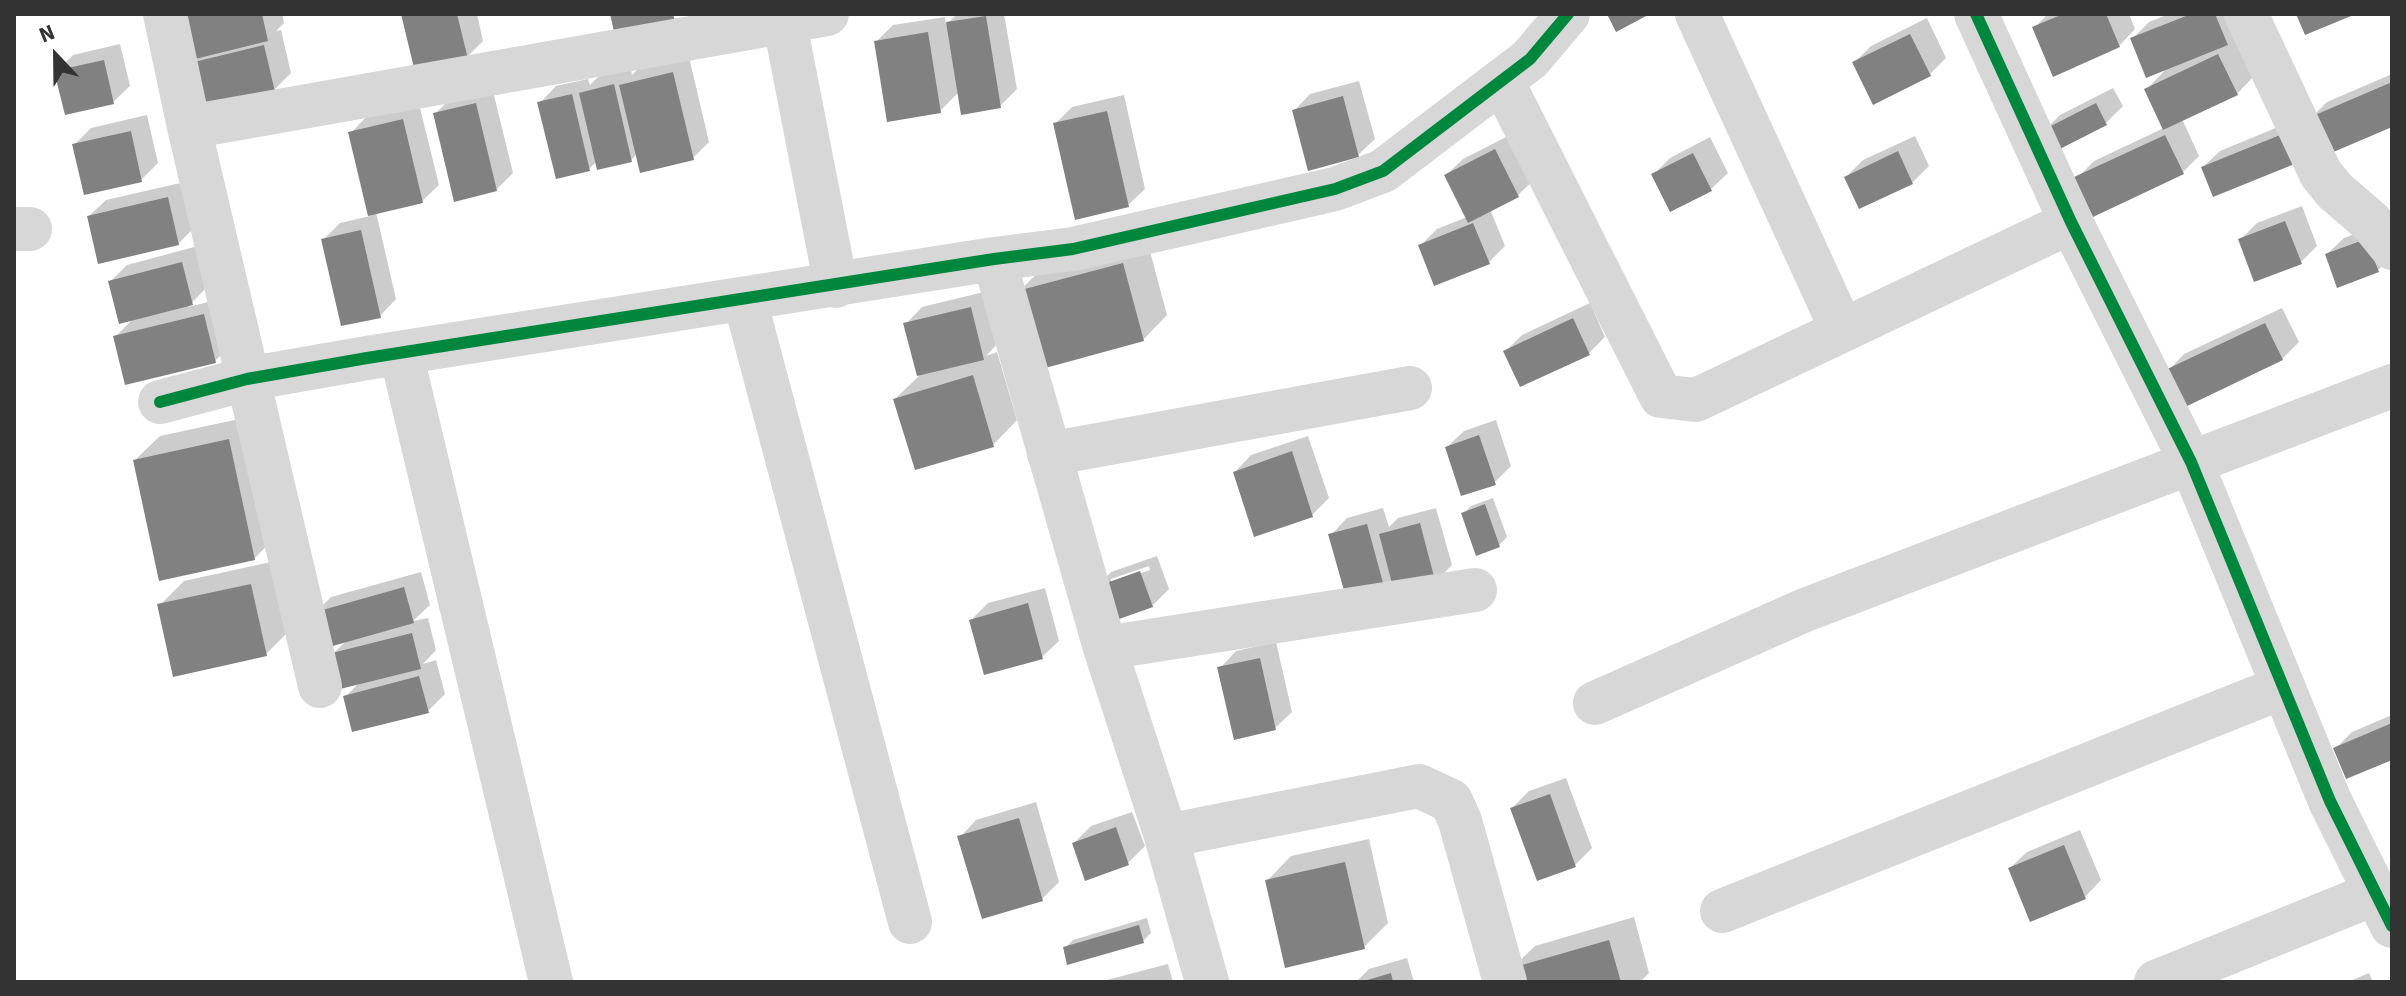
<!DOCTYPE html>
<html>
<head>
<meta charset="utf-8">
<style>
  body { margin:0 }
  #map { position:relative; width:2406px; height:996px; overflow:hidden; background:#fff; font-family:"Source Sans 3",sans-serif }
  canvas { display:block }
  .frame { position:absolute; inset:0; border:16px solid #333; pointer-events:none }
  .north { position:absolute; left:16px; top:16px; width:80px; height:80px; -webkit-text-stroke:6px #fff; paint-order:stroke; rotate:338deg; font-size:22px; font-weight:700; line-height:32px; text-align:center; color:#333 }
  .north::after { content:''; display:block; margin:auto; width:28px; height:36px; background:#333; clip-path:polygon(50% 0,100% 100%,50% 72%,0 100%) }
</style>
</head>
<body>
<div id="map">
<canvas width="2406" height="996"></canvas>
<div class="frame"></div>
<div class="north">N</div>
</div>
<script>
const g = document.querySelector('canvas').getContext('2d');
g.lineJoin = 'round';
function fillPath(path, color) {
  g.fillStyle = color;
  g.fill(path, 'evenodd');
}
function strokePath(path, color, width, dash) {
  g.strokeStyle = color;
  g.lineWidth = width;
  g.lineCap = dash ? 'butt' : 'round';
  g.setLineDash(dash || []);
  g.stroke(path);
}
fillPath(new Path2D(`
  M183,14H282L284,23L276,31L281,30L291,73L274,90L192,64L200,56Z
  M403,14H477L483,41L467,57Z
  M957,14H1004L1017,89L1000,106L959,92L940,111L876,42L893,25L945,17L946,25Z
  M2048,14H2129L2135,29L2119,46L2034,28Z
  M2169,14H2238L2253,77L2237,94L2182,119L2199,156L2183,172L2077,178L2094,161L2164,128L2146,90L2169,66L2132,39L2149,22Z
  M1927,18L1946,58L1930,74L1854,63L1871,46Z
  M120,44L130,86L113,102L57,71L73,55Z
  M689,57L709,142L693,158L637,154L631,160L597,161L589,169L540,103L556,86L588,79L590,85L598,77L631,69L632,75L638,69Z
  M2392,74V125L2310,119L2327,102Z
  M1359,81L1375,139L1358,155L1294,111L1310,94Z
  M492,87L513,173L496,190L435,114L452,97Z
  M2113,88L2123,106L2106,123L2053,151L2043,132L2060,115Z
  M1124,95L1145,189L1128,205L1055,124L1072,107Z
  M419,104L439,185L422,201L376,212L396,299L380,316L323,240L340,223L370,216L351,133L367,116Z
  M147,115L158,163L141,180L74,145L91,128Z
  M2302,117L2313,144L2203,167L2220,151Z
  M1512,134L1535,179L1518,195L1490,209L1505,246L1489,262L1420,246L1437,229L1467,217L1446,175L1463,159Z
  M1915,136L1929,166L1912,183L1846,177L1863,160Z
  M1710,137L1728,173L1711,189L1653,175L1670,158Z
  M185,182L195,227L178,244L89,216L106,200Z
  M2302,206L2317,246L2301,262L2240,240L2257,223Z
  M2383,223L2392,257L2378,270L2327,254L2344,238Z
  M1147,240L1167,315L1143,340L1019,291L1044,267Z
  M198,246L208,286L188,307L220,299L231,344L215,361L115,337L134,318L110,282L127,265Z
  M988,291L1000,341L986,356L997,352L1017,420L993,445L895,399L919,376L906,324L922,307Z
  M1590,303L1605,337L1588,354L1505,352L1522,335Z
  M2282,308L2299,342L2282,359L2168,371L2184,354Z
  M253,416L278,534L254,559L135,460L160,436Z
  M1496,420L1511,466L1494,483L1447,447L1464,431Z
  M1308,436L1329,498L1312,515L1235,472L1251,455Z
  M1493,498L1507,537L1499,545L1463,514L1471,506Z
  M1383,508L1389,527L1398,518L1436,508L1452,565L1435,582L1384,588L1331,535L1347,518Z
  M1157,556L1169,589L1152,606L1094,589L1111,572ZM1149,566L1150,570L1111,583V579Z
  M275,561L290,630L266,654L160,605L184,581Z
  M421,572L430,605L413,621L428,618L436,650L423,664L436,660L445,694L428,711L345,697L360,682L334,653L347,640L314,614L331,597Z
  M1045,588L1059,641L1042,657L971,620L988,603Z
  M1276,642L1292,712L1275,728L1220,668L1236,651Z
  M2392,715V758L2335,749L2352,732Z
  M1566,778L1592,848L1575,865L1512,808L1529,791Z
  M1036,802L1059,882L1042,899L960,837L976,820Z
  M1132,812L1145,846L1128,863L1074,843L1091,826Z
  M2080,830L2101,880L2085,897L2010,868L2027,852Z
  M1369,839L1388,923L1364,947L1267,881L1291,856Z
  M1634,917L1649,973L1640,982H1514L1510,970L1535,946Z
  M1147,918L1151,933L1143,941L1065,948L1073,940Z
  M1407,958L1414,982H1356L1369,969Z
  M1168,964L1173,982H1099Z
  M2369,973L2373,982H2348Z`), '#0003');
fillPath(new Path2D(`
  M190,14H262L268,41L187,61L177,17Z
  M401,14H457L468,59L415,72Z
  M610,14H673L675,21L615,36Z
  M1607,14H1650L1616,32Z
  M2063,14H2106L2120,47L2053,77L2032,27Z
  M2191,14H2215L2228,45L2146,78L2130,38Z
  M2296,14H2356L2305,35Z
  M986,16L1001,108L961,115L946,22Z
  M928,32L941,113L887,122L874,41Z
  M1910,34L1931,76L1873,105L1852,62Z
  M264,45L275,92L201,109L190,63Z
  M2218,54L2238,95L2163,130L2144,89Z
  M104,60L114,104L65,115L54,71Z
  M673,72L694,160L640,173L619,85Z
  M2392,82V127L2324,156L2308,118Z
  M614,84L632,162L597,170L579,93Z
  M572,94L590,171L556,179L537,102Z
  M1343,96L1359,157L1308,171L1292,110Z
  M476,103L497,191L454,202L433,113Z
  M2096,103L2107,125L2052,153L2041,131Z
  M1107,111L1129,207L1075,220L1053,123Z
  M403,119L423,203L368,216L348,132Z
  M131,131L142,182L84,195L72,144Z
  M2285,133L2297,163L2213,197L2201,167Z
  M2165,135L2184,174L2093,217L2074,177Z
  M1495,149L1519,197L1468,223L1444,175Z
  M1898,151L1913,184L1859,209L1844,177Z
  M1693,153L1712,191L1670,212L1651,174Z
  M168,197L179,245L98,264L87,216Z
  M2285,221L2302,264L2254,282L2238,239Z
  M1473,223L1490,264L1434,286L1418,245Z
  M361,230L381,318L341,326L321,239Z
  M2366,239L2379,272L2337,288L2325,254Z
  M182,262L193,305L119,324L108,281Z
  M1123,263L1144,341L1038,370L1017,291Z
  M971,307L984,360L917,376L903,323Z
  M204,314L216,363L125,385L113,336Z
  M1573,318L1590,355L1520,387L1503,351Z
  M2265,323L2283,360L2183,408L2165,370Z
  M973,375L994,447L915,470L893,399Z
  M1479,435L1496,485L1461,496L1445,447Z
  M229,439L255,560L159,581L133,460Z
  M1292,451L1313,517L1254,537L1233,472Z
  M1485,504L1500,547L1476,556L1461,513Z
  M1420,523L1436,584L1395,595L1379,534Z
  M1367,524L1385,590L1347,601L1328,534Z
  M1140,571L1153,607L1105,624L1092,588Z
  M251,584L267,656L173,677L157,604Z
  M404,587L414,623L322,649L312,613Z
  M1028,603L1043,659L984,675L969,620Z
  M412,633L421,669L340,689L332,653Z
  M1260,658L1276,730L1234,740L1217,667Z
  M419,676L429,713L352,732L343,696Z
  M2392,723V760L2346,779L2333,748Z
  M1550,794L1576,867L1537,881L1510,808Z
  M1019,818L1043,901L982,919L957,836Z
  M1116,827L1129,865L1085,881L1072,843Z
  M2064,845L2086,899L2030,922L2008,868Z
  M1345,862L1365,949L1285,968L1265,880Z
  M1139,925L1144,943L1067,965L1063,947Z
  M1609,940L1621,982H1512L1508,969Z
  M1391,973L1393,982H1364V981Z`), '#818181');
strokePath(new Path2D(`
  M165,14L189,127L320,686
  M783,14L836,286
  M1697,14L1842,330
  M1976,14L2071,222L2191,462L2330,801L2392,926
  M2246,14L2321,174L2335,191L2371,222L2392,248
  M1502,81L1661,396L1696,400L2071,222
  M189,127L827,14
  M14,229H30
  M994,259L1105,648L1166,836
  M745,300L910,922
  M401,353L551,982
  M160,402L247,379L367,358L994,259L1073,249L1335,189L1383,171L1530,59L1568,14
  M1049,454L1410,388
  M1105,648L1475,590
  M1595,703L1805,610L2392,386
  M1722,911L2283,687
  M1207,982L1166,836L1419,786L1451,801L1460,821L1505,982
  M2156,982L2376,893`), '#d7d7d7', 44);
strokePath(new Path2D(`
  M1976,14L2071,222L2191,462L2330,801L2392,926
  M160,402L247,379L367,358L994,259L1073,249L1335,189L1383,171L1530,59L1568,14`), '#00873e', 12);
</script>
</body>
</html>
